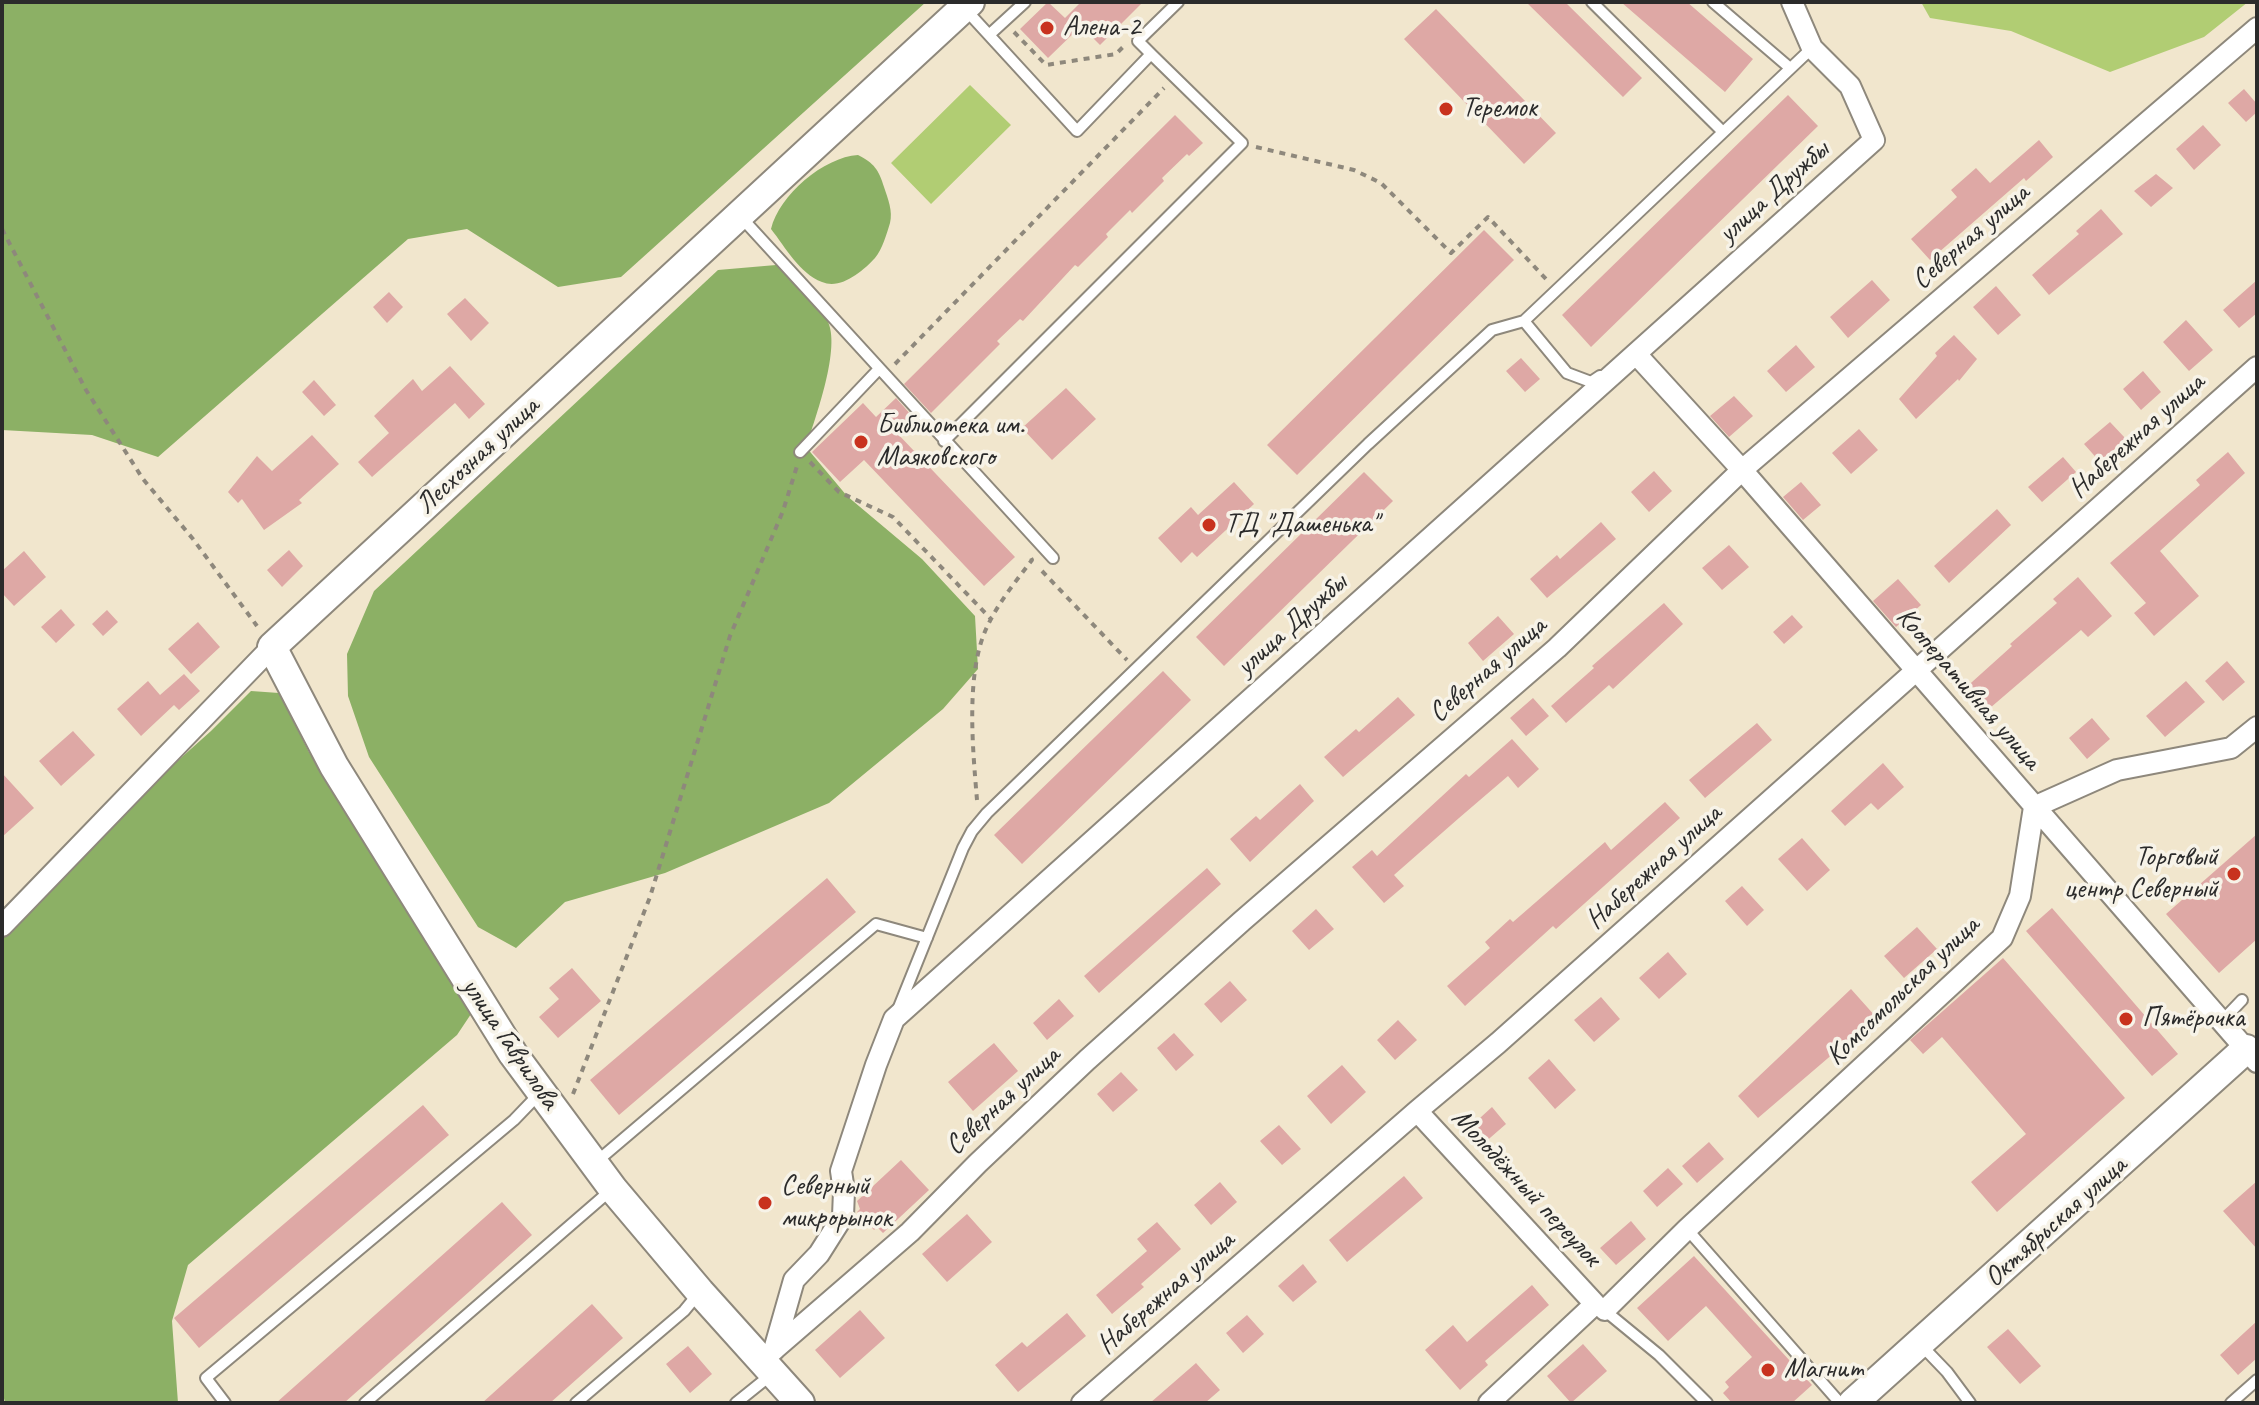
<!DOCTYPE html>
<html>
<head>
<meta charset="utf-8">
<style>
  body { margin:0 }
  #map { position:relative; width:2259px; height:1405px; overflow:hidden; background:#f1e6cd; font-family:Caveat,sans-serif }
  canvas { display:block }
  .frame { position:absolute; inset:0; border:4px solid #2b2b2b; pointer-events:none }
</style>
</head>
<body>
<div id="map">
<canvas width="2259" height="1405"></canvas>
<div class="frame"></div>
</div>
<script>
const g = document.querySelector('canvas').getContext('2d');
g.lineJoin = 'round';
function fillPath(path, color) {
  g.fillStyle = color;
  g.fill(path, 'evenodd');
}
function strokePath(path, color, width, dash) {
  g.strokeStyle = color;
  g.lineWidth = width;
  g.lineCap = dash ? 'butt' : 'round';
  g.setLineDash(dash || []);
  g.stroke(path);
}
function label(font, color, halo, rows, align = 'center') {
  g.font = font + ' Caveat,sans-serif';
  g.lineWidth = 7;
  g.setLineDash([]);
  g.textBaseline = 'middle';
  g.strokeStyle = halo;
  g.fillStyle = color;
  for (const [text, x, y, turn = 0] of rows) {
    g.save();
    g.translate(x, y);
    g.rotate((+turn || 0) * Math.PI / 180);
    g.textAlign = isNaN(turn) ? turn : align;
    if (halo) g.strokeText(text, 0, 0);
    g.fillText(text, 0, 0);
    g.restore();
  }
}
fillPath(new Path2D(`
  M1921,2H2248L2204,37L2110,72L2011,31L1930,18Z
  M970,85L1011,125L931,204L891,163Z`), '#b1cd73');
fillPath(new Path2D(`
  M2,2H926L621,277L558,287L467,229L408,239L158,457L92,435L2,430Z
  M858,155C874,163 879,170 884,187C888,199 893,211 890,223C887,233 882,250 875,258C863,271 841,290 822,282C799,273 786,248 771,229C779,195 824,157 858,155Z
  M776,265C794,281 814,299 827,320C842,346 815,419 806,447L847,496L922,559L975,616L978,669L943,709L829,803L665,873L565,902L516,948L478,927L369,757L348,696L347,654L374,591L718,270Z
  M251,691L279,693L309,752L471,1014L457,1035L188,1265L172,1321L178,1403H5L2,1389V918L211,731Z`), '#8cb065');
fillPath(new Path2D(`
  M1048,2L1065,18L1081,2H1143L1100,45L1081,26L1048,58L1020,29Z
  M1526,2H1565L1642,78L1623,97Z
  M1621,2H1687L1753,59L1725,92Z
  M1436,9L1556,133L1524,164L1404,39Z
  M2244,89L2257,104V112L2246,122L2228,103Z
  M1788,95L1818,126L1591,347L1562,315Z
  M1175,115L1203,143L1189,156L1187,154L1162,178L1164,181L1132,213L1130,210L1106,234L1108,237L1078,267L1075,265L1023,321L1020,319L997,341L1000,344L931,413L904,384Z
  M2203,125L2221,145L2194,170L2176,149Z
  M2039,140L2053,157L2026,181L2024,178L1930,260L1911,239L1957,197L1951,190L1976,168L1990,183Z
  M2156,174L2173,188L2151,207L2134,191Z
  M2101,209L2123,234L2049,295L2032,275L2079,234L2076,231Z
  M1484,230L1514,260L1297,475L1267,445Z
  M1872,280L1890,300L1848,338L1830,317Z
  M2257,280V313L2239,328L2223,310Z
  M1996,286L2021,315L1998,335L1973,307Z
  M389,292L403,307L387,323L373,307Z
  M465,298L489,323L471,341L447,314Z
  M2186,320L2213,350L2189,371L2163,342Z
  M1954,335L1977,359L1959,381L1958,379L1916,419L1899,399L1937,356L1935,353Z
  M1796,345L1815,367L1786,392L1767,371Z
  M1521,358L1540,379L1525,392L1506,371Z
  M450,366L485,404L469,419L455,403L372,477L358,462L389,433L374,416L413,379L422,391Z
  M2143,371L2161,392L2141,410L2123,389Z
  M314,380L336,405L324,416L302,392Z
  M1066,388L1096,419L1052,460L1022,428Z
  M1734,396L1753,416L1729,437L1710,416Z
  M896,398L913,417L896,432L1015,557L984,586L864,460L840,482L812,452L863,403L876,417Z
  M2110,422L2126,439L2100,462L2084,444Z
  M1859,429L1878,450L1851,474L1832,453Z
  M312,435L339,464L299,500L302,503L264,530L242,499L238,503L228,492L257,456L272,471Z
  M2228,452L2245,473L2160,551L2199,596L2154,636L2134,613L2146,603L2110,563L2200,485L2196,480Z
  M2063,457L2076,472L2042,502L2028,487Z
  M1654,471L1672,491L1649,512L1631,492Z
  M1364,472L1393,501L1224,666L1196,637Z
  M1234,482L1254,504L1197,557L1192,552L1181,563L1158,538L1191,507L1198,515Z
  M1801,482L1821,505L1803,520L1783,497Z
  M1997,509L2011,525L1949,583L1934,566Z
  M1601,522L1616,539L1547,598L1530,579L1557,555L1560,559Z
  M1729,545L1749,567L1722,590L1702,568Z
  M289,550L303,566L282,587L267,570Z
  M24,551L46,577L14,606L2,593V571Z
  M2078,577L2112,616L2088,637L2081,630L1983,714L1962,691L2012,646L2010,644L2057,603L2053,599Z
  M1898,579L1921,605L1896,627L1873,601Z
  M1664,603L1683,624L1613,689L1609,685L1566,723L1551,706L1594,668L1592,666Z
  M61,609L75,625L56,643L41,627Z
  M107,610L118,622L103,636L92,624Z
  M1792,615L1803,627L1784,644L1773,632Z
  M1498,616L1514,634L1483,661L1468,643Z
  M198,622L220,647L191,674L168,649Z
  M2227,661L2245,682L2223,701L2205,681Z
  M1163,671L1191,700L1022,864L994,835Z
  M184,674L200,691L179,710L174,705L141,736L117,709L148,681L160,695Z
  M2186,681L2205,702L2165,737L2146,716Z
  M1398,697L1415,715L1343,777L1324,757L1356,729L1359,732Z
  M1533,698L1549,716L1526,736L1510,718Z
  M2092,718L2110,739L2087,759L2069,738Z
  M1757,723L1772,740L1705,798L1689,780Z
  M73,731L95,755L61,786L39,761Z
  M1512,739L1539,769L1518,788L1508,776L1459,818L1394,875L1404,886L1384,903L1352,867L1372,850L1377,856L1466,774L1469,777Z
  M1883,763L1904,787L1878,810L1871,803L1845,826L1831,811Z
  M2,773L34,808L2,837Z
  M1300,784L1314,801L1250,862L1230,839L1256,816L1260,820Z
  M1665,802L1680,818L1556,929L1553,926L1465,1006L1447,986L1490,948L1485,942L1510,919L1513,922L1605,842L1611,850Z
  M2257,834V939L2219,973L2166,914Z
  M1802,838L1830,870L1807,891L1778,859Z
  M1207,868L1221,884L1099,993L1084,976Z
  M827,878L856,912L619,1115L590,1080Z
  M1742,886L1764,910L1747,926L1725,901Z
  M2052,908L2178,1054L2152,1076L2026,931Z
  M1316,909L1334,929L1309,950L1292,931Z
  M1917,927L1937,949L1904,978L1884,956Z
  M1668,952L1687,974L1659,999L1639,978Z
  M2003,958L2125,1098L1997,1212L1971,1182L2026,1134L1942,1037L1923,1054L1910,1040Z
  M572,968L601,1001L558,1038L539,1017L559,999L549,988Z
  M1230,981L1247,1000L1221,1023L1204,1004Z
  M1851,989L1876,1017L1758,1118L1738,1096Z
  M1601,997L1620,1019L1594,1042L1574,1020Z
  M1059,999L1074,1016L1047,1040L1033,1023Z
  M1398,1020L1417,1040L1395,1060L1377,1040Z
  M1174,1033L1194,1055L1176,1071L1157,1048Z
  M994,1043L1018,1071L973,1111L948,1082Z
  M1549,1059L1576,1090L1555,1109L1528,1078Z
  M1342,1065L1366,1092L1331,1124L1307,1096Z
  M1121,1072L1138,1090L1113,1112L1097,1094Z
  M423,1105L449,1135L199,1348L174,1318Z
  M1492,1107L1506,1124L1483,1144L1469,1128Z
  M1279,1125L1301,1149L1282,1165L1260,1141Z
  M1709,1142L1724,1159L1697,1183L1682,1166Z
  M901,1160L929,1190L883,1233L877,1227L874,1230L857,1212L860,1209L857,1201Z
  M1668,1168L1683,1184L1657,1207L1643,1191Z
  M1404,1176L1423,1198L1347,1262L1329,1240Z
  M2257,1181V1249L2223,1211Z
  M1220,1182L1237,1202L1211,1225L1194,1205Z
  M502,1202L532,1235L470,1291L344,1403H276Z
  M967,1214L992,1242L947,1282L922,1254Z
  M1631,1221L1646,1239L1616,1265L1600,1248Z
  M1157,1222L1181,1249L1141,1284L1144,1287L1112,1314L1096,1295L1147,1251L1137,1239Z
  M1694,1256L1812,1385L1792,1403H1732L1723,1393L1729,1387L1725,1382L1752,1357L1706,1306L1668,1341L1637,1308Z
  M1303,1264L1317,1282L1293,1302L1278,1286Z
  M1532,1285L1549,1305L1485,1361L1488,1365L1460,1390L1425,1350L1453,1325L1467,1342Z
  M592,1304L623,1338L550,1403H482Z
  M860,1310L885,1338L840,1378L815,1350Z
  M1067,1313L1086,1336L1018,1392L995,1365L1022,1342L1027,1347Z
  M1247,1315L1264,1334L1243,1353L1226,1333Z
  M2257,1321V1358L2238,1375L2220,1355Z
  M2008,1329L2041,1366L2020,1384L1987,1347Z
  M1583,1344L1607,1371L1571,1403L1547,1376Z
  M688,1346L712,1374L690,1393L666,1364Z
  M1196,1363L1220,1390L1205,1403H1150Z`), '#dea8a5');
const lane = new Path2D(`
  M1592,2L1723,132
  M1713,2L1790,68
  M989,35L1025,2
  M1151,54L1138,41L1178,2
  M740,216L1053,558
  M1600,376L1591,382L1567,373L1524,321L1812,48
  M944,441L1242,143L1151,54L1077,131L966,10
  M800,452L878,370
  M899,1007L963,848L972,831L987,813L1368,444L1492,330L1524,321
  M2221,1022L2242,1000
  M595,1163L876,924L927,938
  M1687,1229L1840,1403
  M1603,1309L1659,1355L1707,1403
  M1922,1346L1947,1372L1970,1403
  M225,1403L206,1378L514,1120L539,1094
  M365,1403L611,1190
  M576,1403L684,1311L698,1294
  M736,1403L772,1374
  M2231,1403L2257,1380`);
const street = new Path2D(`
  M1636,354L1742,470L2257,1062
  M2,926L272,647
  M1417,1111L1595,1304L1489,1403
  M1605,1310L1687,1229L2002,938L2020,896L2034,807L2117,770L2231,748L2257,727
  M774,1350L794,1280L819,1254L843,1216L844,1191L841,1171L876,1065L894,1019L1874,140L1850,86L1812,48L1792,2
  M762,1360L910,1232L978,1163L1087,1060L1242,921L1557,648L1742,470L2257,28
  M1082,1403L1417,1111L1498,1043L2257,367`);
const secondary = new Path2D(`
  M800,1403L700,1292L613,1189L513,1054L334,766L272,647L970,2
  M1853,1403L2246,1049`);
strokePath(lane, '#8e887c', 14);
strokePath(street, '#8e887c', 24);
strokePath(secondary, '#8e887c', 32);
strokePath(new Path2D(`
  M1014,32L1046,65L1116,54L1123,47
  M1256,147L1354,170L1381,183L1451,253L1488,217L1546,279
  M2,229L86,390L143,479L193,539L257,626
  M895,364L1164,88
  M810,462L839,492L893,517L991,619
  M1042,571L1127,660
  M977,800C973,751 965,673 987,627C998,603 1016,581 1032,560L1031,558
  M573,1094L650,897L730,636L783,511L797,466`), '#8e887c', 4, [6, 6]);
strokePath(lane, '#fff', 10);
strokePath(street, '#fff', 20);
strokePath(secondary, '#fff', 28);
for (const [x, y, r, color] of [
  [1047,28,8,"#c8321e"],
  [1446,109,8,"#c8321e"],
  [861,442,8,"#c8321e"],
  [1209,525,8,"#c8321e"],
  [2234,874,8,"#c8321e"],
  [2126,1019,8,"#c8321e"],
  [765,1203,8,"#c8321e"],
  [1768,1370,8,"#c8321e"]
]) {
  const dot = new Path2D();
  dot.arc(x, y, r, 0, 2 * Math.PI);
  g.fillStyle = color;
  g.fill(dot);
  strokePath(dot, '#f7f3e8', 3);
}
label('28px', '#2b2b2b', '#f7f3e8', [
  ["Алена-2",1063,28],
  ["Теремок",1462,109],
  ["Библиотека им.",877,426],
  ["Маяковского",877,458],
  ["ТД \"Дашенька\"",1225,525],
  ["Торговый",2218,858,"right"],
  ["центр Северный",2218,890,"right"],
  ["Пятёрочка",2142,1019],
  ["Северный",781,1187],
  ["микрорынок",781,1219],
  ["Магнит",1784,1370]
], 'left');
label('28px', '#2b2b2b', '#f7f3e8', [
  ["улица Дружбы",1774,192,-42],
  ["Северная улица",1971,237,-41],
  ["Набережная улица",2137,436,-42],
  ["Лесхозная улица",478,456,-43],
  ["улица Дружбы",1292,625,-42],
  ["Северная улица",1488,670,-41],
  ["Кооперативная улица",1968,689,49],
  ["Набережная улица",1654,867,-42],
  ["Комсомольская улица",1903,991,-44],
  ["улица Гаврилова",510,1044,56],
  ["Северная улица",1003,1101,-43],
  ["Молодёжный переулок",1526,1188,47],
  ["Октябрьская улица",2056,1222,-42],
  ["Набережная улица",1166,1293,-41]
]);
</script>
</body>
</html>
